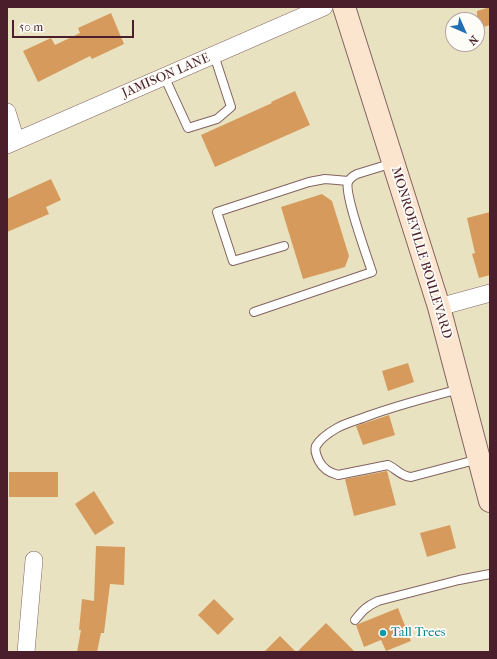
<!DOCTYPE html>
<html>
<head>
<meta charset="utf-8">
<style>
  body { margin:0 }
  #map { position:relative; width:497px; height:659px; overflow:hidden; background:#e9e2c1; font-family:"IM FELL French Canon",serif }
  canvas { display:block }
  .frame { position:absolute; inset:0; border:8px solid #4a1f2b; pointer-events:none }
  .north { position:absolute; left:445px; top:12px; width:40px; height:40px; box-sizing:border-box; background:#fdfcf7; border:1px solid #b5a4a5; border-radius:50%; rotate:135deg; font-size:11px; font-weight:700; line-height:16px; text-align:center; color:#4a1f2b }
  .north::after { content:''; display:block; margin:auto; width:14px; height:18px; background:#1f6fb2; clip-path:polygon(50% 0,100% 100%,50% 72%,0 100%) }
  .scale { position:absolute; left:12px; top:20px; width:122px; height:18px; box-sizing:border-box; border:2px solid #4a1f2b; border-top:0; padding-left:5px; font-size:12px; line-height:14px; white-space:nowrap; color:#4a1f2b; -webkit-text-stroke:3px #fdfcf7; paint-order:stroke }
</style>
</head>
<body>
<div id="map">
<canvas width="497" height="659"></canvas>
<div class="frame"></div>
<div class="north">N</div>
<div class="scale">50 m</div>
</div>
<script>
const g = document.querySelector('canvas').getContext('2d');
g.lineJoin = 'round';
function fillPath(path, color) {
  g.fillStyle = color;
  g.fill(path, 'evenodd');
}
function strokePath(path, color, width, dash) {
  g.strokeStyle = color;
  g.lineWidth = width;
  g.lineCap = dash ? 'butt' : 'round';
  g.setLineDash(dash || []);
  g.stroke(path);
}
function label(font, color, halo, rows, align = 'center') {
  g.font = font + ' "IM FELL French Canon",serif';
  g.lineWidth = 3.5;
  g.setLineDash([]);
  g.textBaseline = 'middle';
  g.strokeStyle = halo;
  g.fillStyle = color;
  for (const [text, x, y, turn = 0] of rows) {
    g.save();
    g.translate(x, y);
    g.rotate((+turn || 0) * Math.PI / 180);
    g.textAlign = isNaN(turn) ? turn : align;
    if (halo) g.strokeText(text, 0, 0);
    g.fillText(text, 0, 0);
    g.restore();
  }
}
fillPath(new Path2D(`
  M490,7V25L477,29V11Z
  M111,13L124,44L92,59L90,56L38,82L23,51L51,38L55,45L80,33L78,28Z
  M295,91L310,125L215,167L201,135L272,103L271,102Z
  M51,179L61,200L46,207L49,214L7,232V199Z
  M322,194L332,201L349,256L345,267L303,279L281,207Z
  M490,212V275L479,278L472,254L475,253L467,218Z
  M408,363L414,382L388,391L382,371Z
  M389,415L395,435L363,445L356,426Z
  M387,471L396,505L354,516L345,479Z
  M9,472H58V497H9Z
  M94,491L114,523L95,535L75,504Z
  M450,525L456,548L427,557L420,533Z
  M96,546L125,547L124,585L110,584L104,633H101L97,652H77L81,630H79L82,599L94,601Z
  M214,599L234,619L218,635L198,615Z
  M398,608L411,641L386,651L381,640L364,647L356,625Z
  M326,623L355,652H297Z
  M280,636L296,652H264Z`), '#d69b5c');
const lane = new Path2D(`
  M164,76L188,128L217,119L231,107L214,55
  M284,246L233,261L217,212L309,182L325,179L337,180L348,181
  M254,312L372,272C367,256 344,194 348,182C350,178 353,176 357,174L393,163
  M460,389C429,397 398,405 368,416C358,420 346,423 337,428C330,432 320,439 316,446C314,451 317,457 319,461C323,469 330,473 338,475L388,465C397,469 400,476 411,477L479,459
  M355,620C363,610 367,606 378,601L459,580L490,574`);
const street = new Path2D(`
  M7,112L16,141
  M7,145L324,7
  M439,307L490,293
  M26,652L34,560`);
const secondary = new Path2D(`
  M344,7L439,307L490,501`);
strokePath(lane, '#826360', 10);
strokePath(street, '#826360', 18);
strokePath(secondary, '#826360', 24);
strokePath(lane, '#fff', 8);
strokePath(street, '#fff', 17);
strokePath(secondary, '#fbe5cf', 22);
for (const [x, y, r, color] of [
  [383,633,4,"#0f9aa8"]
]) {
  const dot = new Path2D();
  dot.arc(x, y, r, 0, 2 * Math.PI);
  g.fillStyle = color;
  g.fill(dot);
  strokePath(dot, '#fdfcf7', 1.5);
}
label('13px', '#4a1f2b', '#fdfcf7', [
  ["JAMISON LANE",166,76,-23],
  ["MONROEVILLE BOULEVARD",421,253,73]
]);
label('13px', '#0d838f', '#fdfcf7', [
  ["Tall Trees",391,633]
], 'left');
</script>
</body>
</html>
